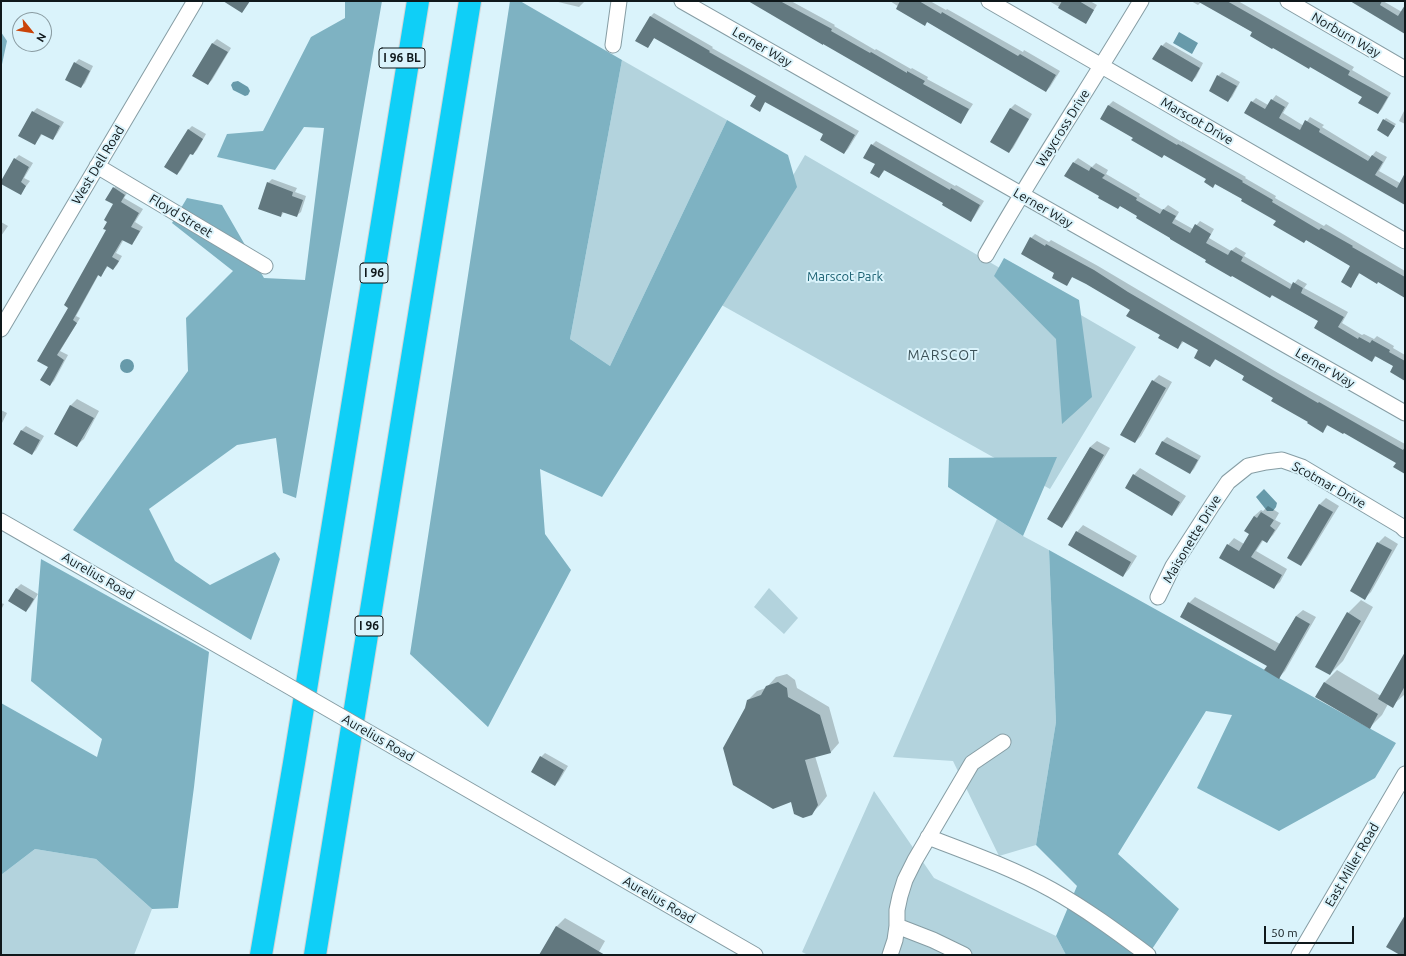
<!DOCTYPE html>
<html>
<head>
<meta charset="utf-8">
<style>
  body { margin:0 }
  #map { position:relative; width:1406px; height:956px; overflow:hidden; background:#daf3fb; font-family:Ubuntu,sans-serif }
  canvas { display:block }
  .frame { position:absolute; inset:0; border:2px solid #0f181b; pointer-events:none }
  .north { position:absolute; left:12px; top:12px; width:40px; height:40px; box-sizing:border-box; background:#daf3fb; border:1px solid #899ba1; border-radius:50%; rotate:120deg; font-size:11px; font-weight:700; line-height:16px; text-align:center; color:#0f181b }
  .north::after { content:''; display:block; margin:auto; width:14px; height:18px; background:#ca4409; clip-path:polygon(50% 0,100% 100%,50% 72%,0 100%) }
  .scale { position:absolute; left:1264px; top:926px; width:90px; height:18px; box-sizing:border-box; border:2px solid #0f181b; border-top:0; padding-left:5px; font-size:12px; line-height:14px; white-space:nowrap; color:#0f181b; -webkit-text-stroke:3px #daf3fb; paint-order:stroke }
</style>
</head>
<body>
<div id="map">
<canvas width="1406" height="956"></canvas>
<div class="frame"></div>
<div class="north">N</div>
<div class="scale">50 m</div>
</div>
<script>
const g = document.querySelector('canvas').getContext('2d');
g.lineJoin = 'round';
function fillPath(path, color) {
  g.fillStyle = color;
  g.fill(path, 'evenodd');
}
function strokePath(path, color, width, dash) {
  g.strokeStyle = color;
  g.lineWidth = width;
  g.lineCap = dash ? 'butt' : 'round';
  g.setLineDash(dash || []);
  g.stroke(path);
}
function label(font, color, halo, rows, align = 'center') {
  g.font = font + ' Ubuntu,sans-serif';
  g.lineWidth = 4;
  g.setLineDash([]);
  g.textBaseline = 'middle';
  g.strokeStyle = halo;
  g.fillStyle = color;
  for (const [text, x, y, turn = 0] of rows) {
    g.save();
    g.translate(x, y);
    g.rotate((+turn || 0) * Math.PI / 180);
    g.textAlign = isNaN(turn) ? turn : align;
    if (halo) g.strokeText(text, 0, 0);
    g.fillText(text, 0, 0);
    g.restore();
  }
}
fillPath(new Path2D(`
  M622,60L727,120L610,366L570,339Z
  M805,155L1136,347L1050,489L718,303Z
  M997,519L1023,536L1049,550L1056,722L1036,845L999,856L953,761L893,757Z
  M769,588L798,618L784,634L754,607Z
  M874,791L934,878L1056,936L1066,955H808L802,952Z
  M35,849L96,859L152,909L134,955H1V875Z`), '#b3d3dd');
fillPath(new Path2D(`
  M345,1H382L296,498L283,493L276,438L237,445L149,509L175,561L210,585L275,552L280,559L251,640L73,530L188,371L186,318L233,271L172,223L187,198L222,205L264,278L305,280L324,128L304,127L275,170L217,157L227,134L263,131L311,37L345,18Z
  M510,1H520L622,60L570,339L610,366L727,120L788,155L797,187L602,497L540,469L545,534L571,570L488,727L410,654Z
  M1,32L7,41L1,69Z
  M1004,258L1079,300L1092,397L1062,424L1056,339L994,276Z
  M1057,457L1023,536L948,487L949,458Z
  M1049,550L1396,743L1375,778L1279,831L1197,788L1232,715L1206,711L1118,854L1179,909L1150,952L1153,955H1066L1056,936L1077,886L1036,845L1056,722Z
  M41,559L209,652L194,787L178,908L152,909L96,859L35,849L1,875V703L97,757L102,739L31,681Z`), '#7eb2c2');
fillPath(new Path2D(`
  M1179,32L1198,43L1192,54L1173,43Z
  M238,81L248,87L250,91L248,95L245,96L233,90L231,85L233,82Z
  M120 366a7 7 0 1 1 14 0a7 7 0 1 1-14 0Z
  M1264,489L1277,503L1276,507L1273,511H1267L1256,497Z`), '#679aaa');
fillPath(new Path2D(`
  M554,1H585L579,7Z
  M751,1H791L835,25L834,26L875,50L876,49L911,69L912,68L928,77L927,79L973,104L964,118L960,123Z
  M890,1H930L946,10L947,9L1023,52L1024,50L1060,71L1050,87L1046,91L928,21L925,24Z
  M1049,1H1090L1097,5L1089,18L1085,22Z
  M1191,1H1238L1354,67L1352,70L1391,93L1382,109L1378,113L1363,97L1201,2L1198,5Z
  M1354,1H1383L1402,12L1405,10V33Z
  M654,13L713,47L712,48L859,131L848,149L844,153L824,134L766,101L759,110L757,96L655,37L648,47L650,17Z
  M217,39L231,48L212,80L208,84L194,75L213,43Z
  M1166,42L1203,63L1196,77L1192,81L1162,46Z
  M79,59L93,66L85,83L81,87L75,63Z
  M1222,72L1240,82L1232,97L1228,101L1218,76Z
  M1276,95L1289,103L1283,113L1304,126L1310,117L1324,125L1322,127L1371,157L1376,151L1387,157L1379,171L1400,183L1405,180V204L1252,102L1256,98L1268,105Z
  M1113,101L1182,142V141L1246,177L1245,178L1276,196L1275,198L1324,226L1326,224L1405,271V296L1379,281L1360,273L1350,286L1351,265L1306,240L1304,242L1277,221L1243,199L1216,183L1213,186L1207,179L1101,118L1109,105Z
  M1015,104L1032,114L1013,148L1009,152L992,142L1011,108Z
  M37,108L64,122L57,134L53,139L43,133L35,144L20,136L33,112Z
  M1405,109V124L1399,121Z
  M1386,118L1396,124L1388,136L1384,120Z
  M192,126L206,134L197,150L193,154L191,153L181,170L177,174L188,130Z
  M876,141L955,186L956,185L984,201L974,217L970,221L944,203L885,170L879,177L872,145Z
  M19,155L33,163L24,178L30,181L20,194L15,159Z
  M1078,158L1092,167L1096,163L1108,170L1106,174L1140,194L1139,196L1163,210L1168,205L1179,212L1175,219L1193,229L1200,221L1214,229L1209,238L1231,251L1236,247L1246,253L1244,256L1293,285L1298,279L1307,284L1304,288L1348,312L1342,323L1362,335L1364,334L1374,339L1377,336L1394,346L1393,348L1405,355V380L1395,366L1377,355L1372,361L1319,321L1207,260L1138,215L1100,196L1074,162Z
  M272,179L297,188L295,192L306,196L301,212L296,216L284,212L281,216L268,183Z
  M118,184L129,190L124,198L143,209L135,222L143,227L135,240L131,244L124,239L116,253L122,256L117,265L113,269L108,266L101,275L99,274L76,316L80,318L60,351L68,355L54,381L50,385L49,367L70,307L107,230L114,204V188Z
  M1,222L8,226L1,236Z
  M1035,234L1049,242L1051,240L1098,266L1278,373L1405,444V473L1397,462L1344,432L1328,425L1323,431L1245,376L1216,359L1210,366L1200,350L1184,341L1178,348L1131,309L1073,276L1066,285L1055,273L1031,238Z
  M1159,375L1172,382L1141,436L1135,442L1153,381Z
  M77,399L99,411L84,439L77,445L55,433L71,405Z
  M1,410L7,413L1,425Z
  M26,426L44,436L36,450L32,454L22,430Z
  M1167,437L1201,456L1194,469L1190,473L1156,454L1163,441Z
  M1097,441L1110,448L1068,520L1061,526L1048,519L1090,447Z
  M1140,468L1186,496L1178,508L1172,515L1134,475Z
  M1326,498L1339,506L1307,558L1301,565L1288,557L1320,504Z
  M1268,506L1279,513L1275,520L1281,523L1273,535L1267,541L1264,539L1256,551L1287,569L1280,582L1273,588L1221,558L1228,545L1234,538L1244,544L1250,534L1246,531L1254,516L1261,510L1263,511Z
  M1083,525L1137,556L1129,569L1123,576L1077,532Z
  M1385,536L1398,544L1371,592L1365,598L1378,543Z
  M21,584L38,594L30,607L26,611L9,601L17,588Z
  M1195,597L1280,644L1296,616L1303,610L1316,617L1285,671L1279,677L1268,665L1189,603Z
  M1361,600L1373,607L1343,661L1330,674L1348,613Z
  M1,603L4,604L1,610Z
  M1405,654V694L1392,706L1388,704L1382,715L1369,728L1324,683L1337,670L1381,696Z
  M787,674L795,680L797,688L829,707L839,743L831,752L815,756L827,796L820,805L811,814L792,801L746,709L748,700L757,691L766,688L776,677Z
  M545,753L568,766L559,781L555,785L541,757Z
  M565,918L605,941L597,955H540L556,927Z`), '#0003');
fillPath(new Path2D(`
  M223,1H250L242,13Z
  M748,1H780L832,29L831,31L870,53L871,52L907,73V71L925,81L923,84L969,109L961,124L856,63L823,44V45Z
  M900,1H919L941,14L942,12L1018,56L1020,54L1056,75L1046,92L927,22L925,26L896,9Z
  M1062,1H1079L1094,10L1086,24L1058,8Z
  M1197,1H1227L1350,71L1348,75L1388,97L1378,114L1358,103L1362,97L1353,92L1310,67L1309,69L1273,48L1272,49L1250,36L1252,32Z
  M1350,1H1382L1380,5L1398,16L1405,5V34Z
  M650,16L710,51L709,52L855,135L844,154L820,140L823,134L765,102L760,112L750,106L756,96L654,38L648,48L635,41Z
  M212,43L228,52L208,85L192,76Z
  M1161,45L1200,68L1192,82L1152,59Z
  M74,62L90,71L81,88L65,80Z
  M1217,75L1237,86L1228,102L1209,91Z
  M1271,99L1285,107L1279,118L1300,130L1305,120L1320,129L1319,132L1368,161L1372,155L1383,162L1375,175L1397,188L1405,173V205L1244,113L1251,101L1265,109Z
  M1108,105L1177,145L1178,144L1243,181L1242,182L1273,200L1272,202L1319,230L1321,228L1353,246L1352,247L1405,277V298L1378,282L1377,284L1359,273L1351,288L1341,282L1350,266L1306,240L1304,243L1273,225L1276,221L1241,201L1242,199L1215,184L1213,188L1204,182L1206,179L1164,155L1162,158L1131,140L1133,138L1100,119Z
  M1010,108L1029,119L1009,153L990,142Z
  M32,111L60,126L53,140L41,134L35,145L18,136Z
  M1383,119L1395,126L1388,137L1377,130Z
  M188,129L203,139L193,155L190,154L177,175L164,167Z
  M871,144L950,190L951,188L980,205L971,222L942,205L943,203L884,170L879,178L870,173L875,164L863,158Z
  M14,158L29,167L21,182L26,186L21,195L1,184V181Z
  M1073,162L1089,171L1091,167L1105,175L1102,178L1137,198L1136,200L1160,214L1163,209L1176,216L1172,223L1190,233L1195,224L1211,234L1206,243L1228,255L1231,250L1243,257L1241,261L1290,289L1293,282L1303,288L1301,293L1344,317L1338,327L1358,339L1359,337L1370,343L1372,340L1390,350L1389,352L1405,361V381L1390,372L1393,366L1375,356L1372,362L1314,328L1318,321L1272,295L1270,298L1232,276L1231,277L1205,262L1206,260L1170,239V238L1136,218L1137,216L1120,206L1118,209L1098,198L1099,196L1064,176Z
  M267,182L293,192L292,196L303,200L297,217L282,212L281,217L258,209Z
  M113,187L125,195L121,202L139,213L131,227L140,231L132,245L122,240L112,257L119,261L113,270L107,266L101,277L98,275L73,320L77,323L57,355L64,360L50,386L40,380L48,367L37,361L68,308L64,305L106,230L103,229L107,222L104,220L113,204L105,200Z
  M1030,237L1045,246L1046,244L1094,270L1128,292L1318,403L1319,402L1403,450L1405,447V474L1393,467L1396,463L1344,433L1343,434L1327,425L1323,433L1307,423L1308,422L1271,401L1273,398L1242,380L1244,376L1215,359L1210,367L1194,358L1198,350L1182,341L1178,349L1158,338L1160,335L1126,316L1130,310L1086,284L1072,277L1067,286L1052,278L1054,273L1021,254Z
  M1152,380L1166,388L1135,443L1120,435Z
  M70,405L94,418L77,447L54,434Z
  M21,430L40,440L32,455L13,444Z
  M1162,441L1198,460L1190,474L1155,454Z
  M1090,447L1104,455L1062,528L1047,519Z
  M1133,474L1180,502L1172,516L1125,488Z
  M1319,504L1333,512L1301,566L1287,558Z
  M1261,512L1274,520L1270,526L1275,530L1267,543L1262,540L1251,557L1282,575L1274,589L1219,558L1227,544L1239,551L1249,534L1244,531L1254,516L1257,518Z
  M1076,531L1131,562L1123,577L1068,545Z
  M1377,542L1392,550L1365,600L1350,591Z
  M16,588L34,599L26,612L8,601Z
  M1188,602L1275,651L1296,616L1310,624L1279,679L1264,670L1267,666L1180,617Z
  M1347,612L1361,621L1330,675L1315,667Z
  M1405,652V686L1393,708L1378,699Z
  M778,682L787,688L788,697L820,715L831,753L805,760L818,805L812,815L803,818L794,814L791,802L773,809L733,785L723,748L745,708L747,700L761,695L766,686Z
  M1324,682L1378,714L1370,729L1315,697Z
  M540,756L564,770L555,786L531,772Z
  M1405,915V955H1400L1386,947Z
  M556,926L605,955H539Z`), '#62787f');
const minor = new Path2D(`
  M682,1L1405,413
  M989,1L1405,241
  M1288,1L1405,69
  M613,45L619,1
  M97,166L265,266
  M986,255C1035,169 1090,86 1141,1
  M1,329L195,1
  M1,521L271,676
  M1158,597L1173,566L1213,504L1228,482L1248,466L1266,462L1282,460L1302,467L1401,526L1405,530
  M394,747L755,955
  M928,837C970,853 1012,868 1052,890C1086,909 1117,932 1148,955
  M897,926L933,940L964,955
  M890,955L895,940L897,926V910L900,896L905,880L915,860L972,763L1003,742
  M1299,955L1405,774`);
const highway = new Path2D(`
  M261,955L294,763L418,1
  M315,955L470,1`);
strokePath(minor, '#869da4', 17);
strokePath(highway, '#d4d5d6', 24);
strokePath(minor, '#fff', 15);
strokePath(highway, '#0fcff7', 22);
const minorBridge = new Path2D(`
  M271,676L394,747`);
strokePath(minorBridge, '#869da4', 17, []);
strokePath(minorBridge, '#fff', 15);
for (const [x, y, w] of [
  [402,58,46],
  [374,273,28],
  [369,626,28]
]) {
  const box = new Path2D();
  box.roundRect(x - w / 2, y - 10, w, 20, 3);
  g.fillStyle = '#daf3fb';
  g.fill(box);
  strokePath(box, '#0f181b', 1);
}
label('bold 12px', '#0f181b', null, [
  ["I 96 BL",402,58],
  ["I 96",374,273],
  ["I 96",369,626]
]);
label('13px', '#0f181b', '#daf3fb', [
  ["Norburn Way",1346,35,30],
  ["Lerner Way",762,47,30],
  ["Marscot Drive",1197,121,30],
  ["Waycross Drive",1063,128,-58],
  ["West Dell Road",98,165,-59],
  ["Lerner Way",1043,208,30],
  ["Floyd Street",181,216,31],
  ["Lerner Way",1325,368,30],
  ["Scotmar Drive",1329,485,29],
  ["Maisonette Drive",1192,539,-59],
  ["Aurelius Road",98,576,30],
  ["Aurelius Road",378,738,30],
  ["East Miller Road",1352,865,-60],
  ["Aurelius Road",659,900,30]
]);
label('13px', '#185e6f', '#daf3fb', [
  ["Marscot Park",845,277]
]);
g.letterSpacing = '1px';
label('14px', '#3c5157', '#daf3fb', [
  ["MARSCOT",943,355]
]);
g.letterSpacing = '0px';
</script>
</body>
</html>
